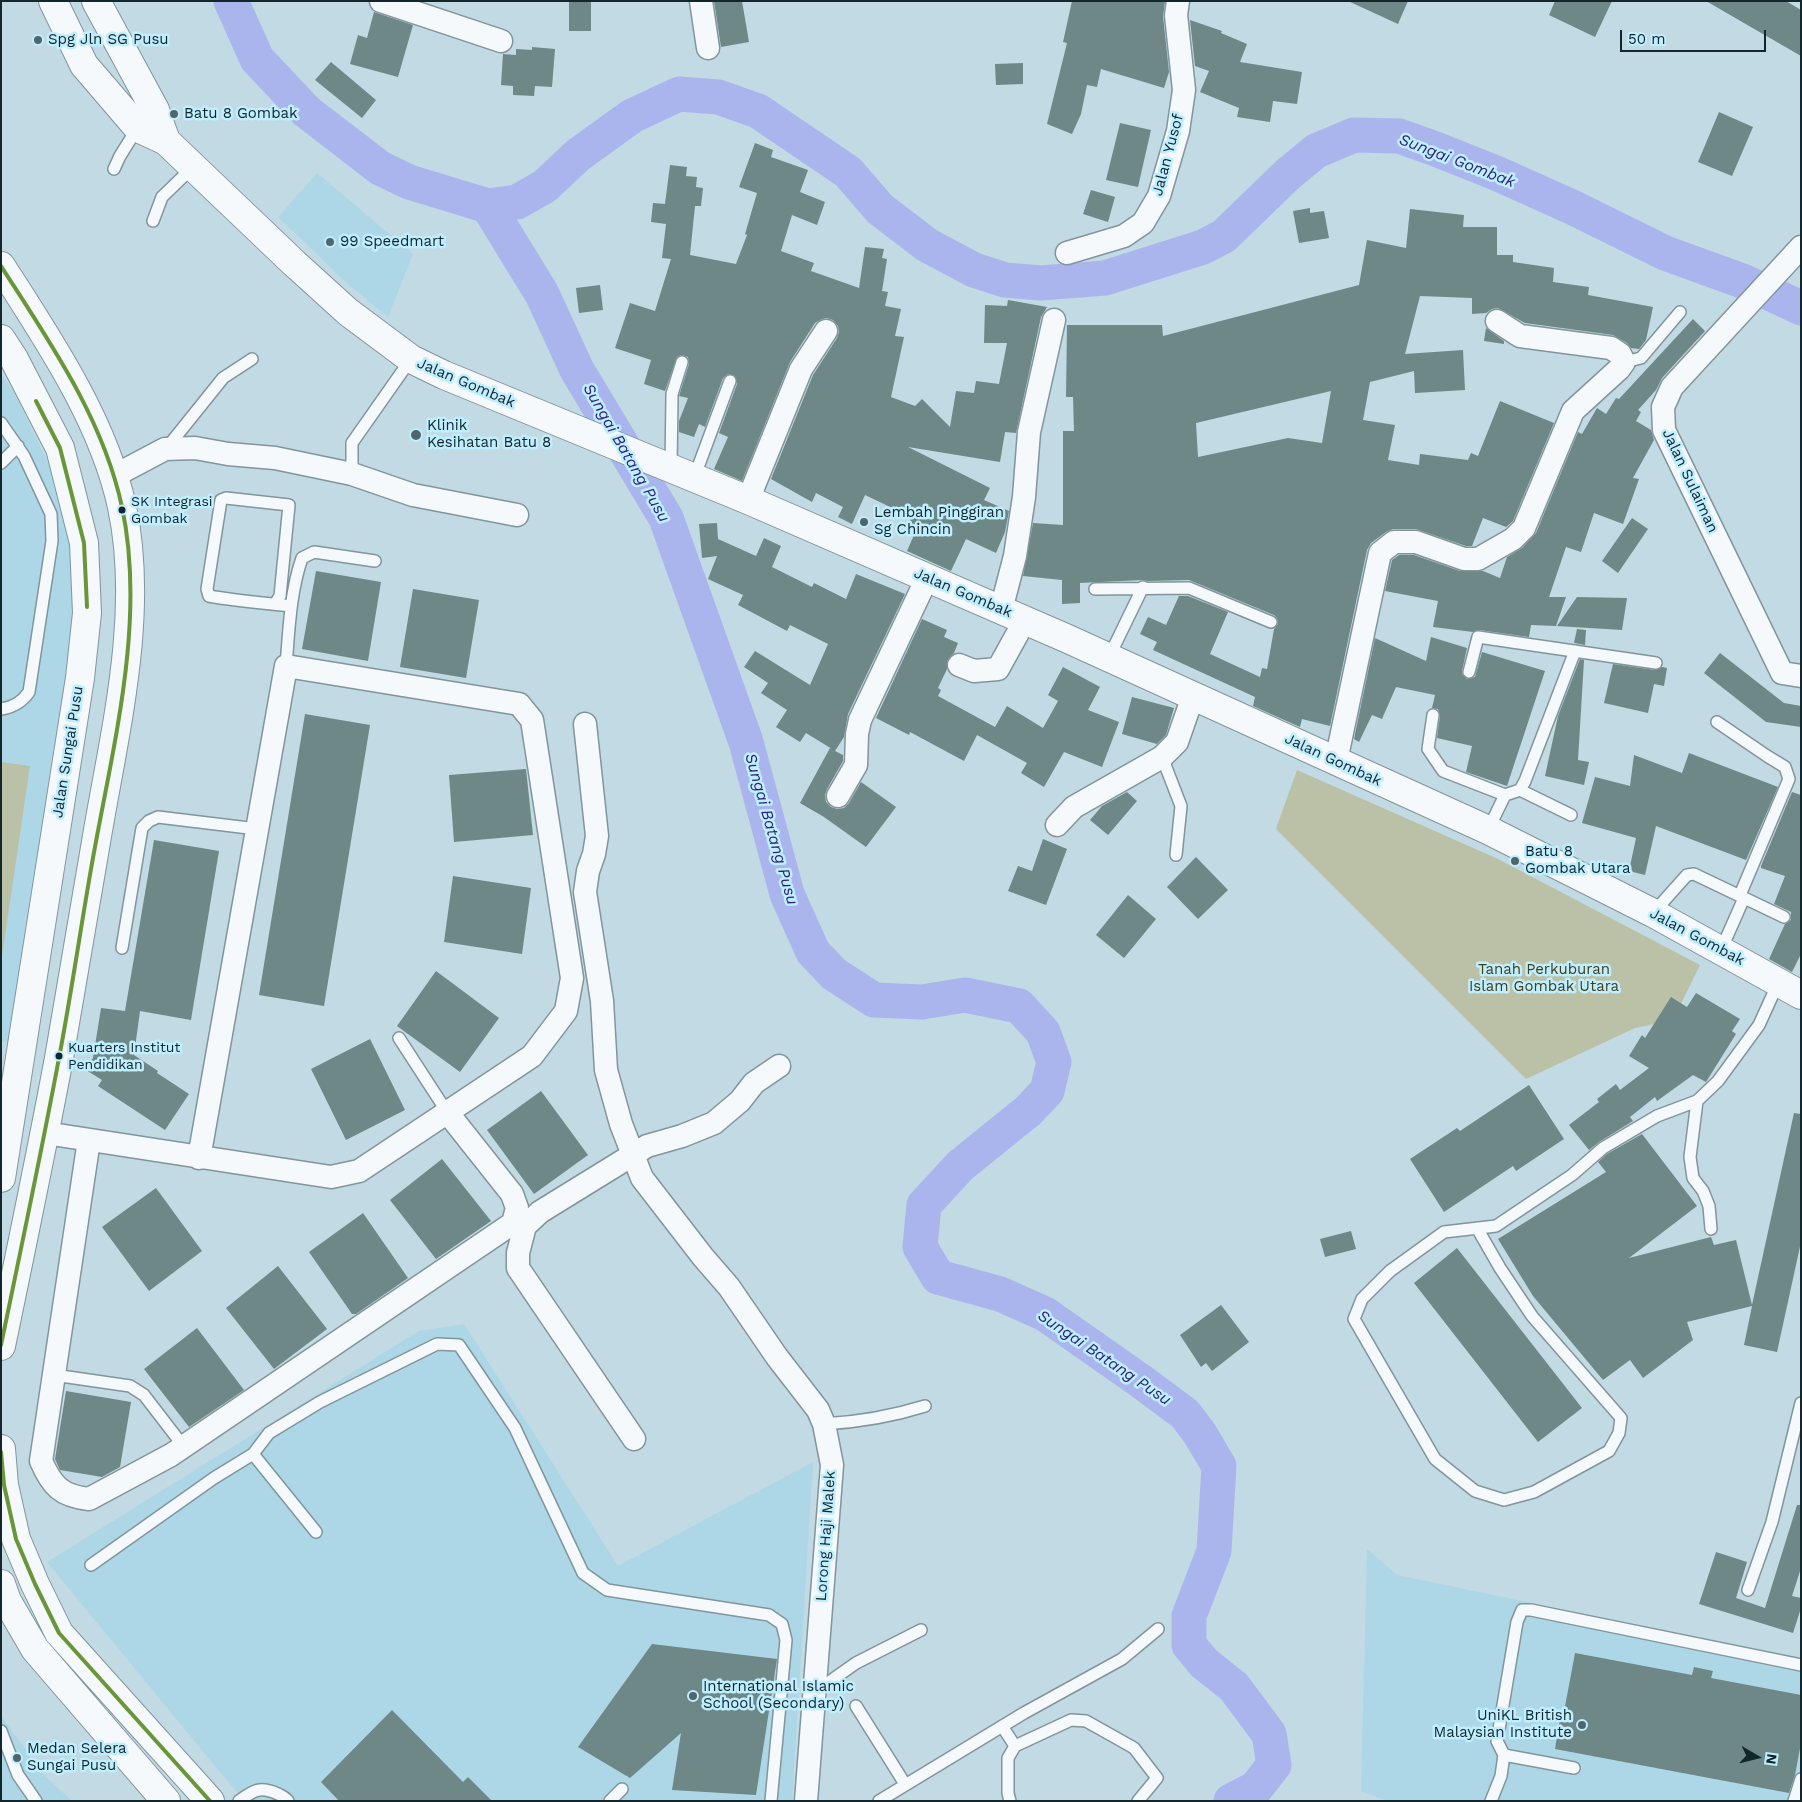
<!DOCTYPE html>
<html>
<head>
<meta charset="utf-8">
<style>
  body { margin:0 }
  #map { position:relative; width:1802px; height:1802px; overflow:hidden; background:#c1dae3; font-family:"Work Sans",sans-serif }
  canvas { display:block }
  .frame { position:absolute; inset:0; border:2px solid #13262c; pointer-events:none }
  .north { position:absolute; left:1732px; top:1732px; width:50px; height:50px; -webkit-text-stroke:4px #bfeeff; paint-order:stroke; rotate:98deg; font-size:14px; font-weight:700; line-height:20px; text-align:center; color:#13262c }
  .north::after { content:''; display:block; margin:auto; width:18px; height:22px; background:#13262c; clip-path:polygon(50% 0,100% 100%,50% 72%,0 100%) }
  .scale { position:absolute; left:1620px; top:30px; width:146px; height:22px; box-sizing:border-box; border:2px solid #13262c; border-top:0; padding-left:6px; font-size:15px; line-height:18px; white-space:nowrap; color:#13262c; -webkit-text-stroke:4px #bfeeff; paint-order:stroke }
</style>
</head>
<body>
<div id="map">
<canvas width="1802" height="1802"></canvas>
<div class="frame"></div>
<div class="north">N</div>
<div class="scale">50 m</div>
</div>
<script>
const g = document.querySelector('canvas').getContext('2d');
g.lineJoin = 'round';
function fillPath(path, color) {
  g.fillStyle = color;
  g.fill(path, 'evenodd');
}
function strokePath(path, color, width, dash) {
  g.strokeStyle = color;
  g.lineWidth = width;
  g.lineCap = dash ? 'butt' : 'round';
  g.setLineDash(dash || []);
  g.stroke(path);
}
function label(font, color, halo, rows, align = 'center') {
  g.font = font + ' "Work Sans",sans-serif';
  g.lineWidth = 5;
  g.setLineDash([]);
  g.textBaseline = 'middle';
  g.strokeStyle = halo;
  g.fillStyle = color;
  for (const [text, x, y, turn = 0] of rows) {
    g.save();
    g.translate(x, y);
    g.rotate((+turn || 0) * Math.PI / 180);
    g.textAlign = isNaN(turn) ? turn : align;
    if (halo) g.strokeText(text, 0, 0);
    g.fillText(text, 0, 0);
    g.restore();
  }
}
fillPath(new Path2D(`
  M317,173L413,254L388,317L349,285L278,217Z
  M1,374L15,394L70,509L79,642L11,1043L1,1041Z
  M464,1324L618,1566L813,1462L792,1801H246L229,1783L47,1562L419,1331Z
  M1367,1549L1397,1575L1801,1659V1801H1387L1361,1791Z
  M1,1716L45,1776L72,1801H1Z`), '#add7e6');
fillPath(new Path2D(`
  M1,762L30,766L1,963Z
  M1297,770L1498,859L1700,965L1673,1020L1635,1028L1526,1079L1276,829Z`), '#bac1a7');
strokePath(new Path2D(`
  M231,1L257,59L306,111L380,168L409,182L488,206L517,202L545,186L578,155L632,116L679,94L718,97L758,111L848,172L880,209L927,245L974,270L1005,280L1041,283L1105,278L1203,247L1224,236L1287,175L1316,151L1354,135L1399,136L1433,148L1496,173L1574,208L1665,253L1745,282L1801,308
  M488,206L542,294L577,370L666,518L746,742L787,894L813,952L834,974L874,1000L922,1002L965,995L1019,1006L1043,1032L1054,1062L1047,1091L1028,1111L960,1166L924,1205L920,1247L938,1277L1000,1294L1045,1314L1142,1382L1185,1414L1200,1434L1219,1466L1214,1551L1189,1616V1645L1204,1663L1234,1687L1269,1734L1274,1765L1256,1788L1231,1801`), '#abb5ed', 35);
fillPath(new Path2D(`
  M569,1H591V31H569Z
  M714,1H742L749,42L721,47Z
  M1072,1H1165L1163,16L1169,72L1164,88L1101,69L1097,87L1087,85L1081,114L1072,134L1047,124L1067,43L1063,42Z
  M1348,1H1408L1398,24Z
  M1555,1H1612L1595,37L1549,15Z
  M1706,1H1786L1801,10V56Z
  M374,12L413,25L398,77L350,64L358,35L367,38Z
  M1190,20L1222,31L1221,33L1247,44L1240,62L1302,72L1297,104L1273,101L1270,122L1237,117L1239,108L1200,92L1209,71L1195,66Z
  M532,47L555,49L552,87L535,86L534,96L513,95V86L501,85L503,54L516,55V49L532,50Z
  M331,62L376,100L362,118L315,80Z
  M1023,63V84L996,85L995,64Z
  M1719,112L1753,127L1732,176L1698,162Z
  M1120,123L1151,130L1138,187L1106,180Z
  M755,143L773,150L771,157L808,170L800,192L825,202L817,225L792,215L781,251L814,263L811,271L859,288L865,247L884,249L882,258L887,259L882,291L888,292L885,306L901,309L895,336L904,337L891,397L915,406L922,399L950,427L956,391L974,393L976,381L999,384L1007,343H984L985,305L1007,306L1008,300L1047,307L1041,317L1016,433L1005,432L1000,462L908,447L990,488L984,500L1009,511L1005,532L996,553L966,539L951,571L907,551L914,535L906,531L911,518L907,515L865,495L852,524L838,517L843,507L816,493L812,502L771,479L813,375L837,338L839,332L838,326L833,320L826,318L820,320L815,323L790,362L742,481L714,469L728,437L719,433L737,384L735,376L728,374L723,378L705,427L699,424L694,437L679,432V421L688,398L679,396L689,364L688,357L681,355L677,357L665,391L644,384L651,360L615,348L630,303L655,311L671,259L662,258L666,224L651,222L653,203L665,204L670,165L687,167L686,176L697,177L696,187L703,188L701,206H695L690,255L736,264L747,235L745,234L757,193L739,187Z
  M1091,190L1115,197L1108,222L1083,214Z
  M1310,208V213L1324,211L1329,238L1299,243L1293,211Z
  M1410,209L1464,215L1463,227H1497V255H1513V262L1554,268L1553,282L1589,287L1588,295L1653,307L1646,340L1639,349L1631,348L1627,343L1613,335L1525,323L1498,308L1492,309L1486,313L1472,314V298L1420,296L1405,354L1463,350L1465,390L1415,393L1414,371L1370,382L1363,420L1395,425L1388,460L1419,465L1420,454L1468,460L1471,453L1478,456L1500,401L1554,423L1513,521L1506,527L1483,518L1472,546H1466L1416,529H1393L1386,532L1371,543L1367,550L1330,726L1302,719L1300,727L1253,706L1255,697L1153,650L1157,642L1140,634L1148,617L1166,625L1179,596H1188L1228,612L1210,654L1260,677L1262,668L1267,669L1274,629L1278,624L1277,618L1274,615L1189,580L1147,581L1143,580L1080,583V603L1062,604V580L1023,576L1033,523L1063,525V431H1074L1073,397H1066L1067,325H1162L1163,336L1359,285L1367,240L1406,248ZM1331,391L1322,443L1288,438L1198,457L1196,423Z
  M600,285L603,310L579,313L576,288Z
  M1693,319L1705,331L1662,378L1656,390L1638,410L1641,412L1636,421L1651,430L1654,440L1633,478L1639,479L1623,524L1594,513L1581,552L1566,547L1549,597H1566L1556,626L1531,625L1529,637L1479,630L1473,632L1433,627L1438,601L1385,591L1392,560L1399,555H1414L1460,571H1483L1500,578L1507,557L1522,548L1536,533L1578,432L1582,434L1597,408L1606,414L1616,398L1619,399Z
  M1486,328L1504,341V344L1484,341Z
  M1632,518L1648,529L1618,573L1602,561Z
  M717,523L718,539L756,556L764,538L781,546L772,567L812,587L814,583L846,599L856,574L905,594L848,714L844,737L835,751L843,755V761L827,789L825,795L826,802L831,807L837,809L844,808L849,803L861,782L896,807L866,847L824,817L800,803L830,748L832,749L806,733L800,742L776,727L787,710L761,693L768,683L744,667L755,651L810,685L828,644L790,625L787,631L738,605L743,595L708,579L717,556L702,558L699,524Z
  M316,571L381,582L368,661L302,649Z
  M413,589L479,600L466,678L400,667Z
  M1577,597L1627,598L1622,630L1557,626Z
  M922,619L947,630L944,637L958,643L954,653L947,661V669L938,688L941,690L938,696L995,727L1007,706L1043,728L1058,701L1048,695L1063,667L1100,687L1088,710L1119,722L1102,767L1064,752L1044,787L1021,773L1027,763L977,735L964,761L910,732L909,735L876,718Z
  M1577,629L1586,630L1585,645L1574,643Z
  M1431,637L1467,648L1462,671V674L1467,679L1475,677L1482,652L1545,671L1507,786L1466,772L1472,746L1437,738L1440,716L1438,709L1432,708L1435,695L1396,687L1382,719L1372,715L1359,742L1354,739L1375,638L1426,661Z
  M1720,653L1784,703L1801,706V727L1766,722L1704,673Z
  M1580,659L1584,660L1578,760L1589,762L1584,785L1545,776L1558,716Z
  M1613,664L1655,670L1662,667L1667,668L1664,686L1654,684L1648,713L1604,703Z
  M1132,697L1174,708L1166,735L1157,744L1122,734Z
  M305,714L370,725L324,1006L259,995Z
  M1689,753L1778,787L1746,860L1656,826L1645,875L1629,871L1636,838L1582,823L1595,777L1630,786L1634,755L1682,773Z
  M526,769L533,835L454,842L449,775Z
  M1127,792L1137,801L1108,835L1090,820L1102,806Z
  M1792,792L1801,795V954L1792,972L1769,959L1785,924L1791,920V912L1774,904L1785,876L1761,868V866Z
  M1043,839L1067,849L1046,905L1008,891L1018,866L1032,871Z
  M154,840L219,851L191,1020L140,1011L134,1055L158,1071L157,1073L189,1094L165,1130L98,1086L102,1080L86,1070L93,1058L101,1008L125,1011Z
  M1196,857L1228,890L1198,919L1167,887Z
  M453,876L531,888L522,954L444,942Z
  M1128,895L1156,919L1124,958L1096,935Z
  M436,971L499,1018L460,1072L397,1026Z
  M1696,993L1740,1019L1732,1031L1736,1034L1706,1082L1693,1075L1657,1101L1655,1097L1630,1117L1633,1121L1599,1142L1589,1150L1569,1125L1599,1102L1597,1099L1616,1084L1620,1090L1649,1068L1629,1056L1642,1035L1645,1038L1671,997L1687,1007Z
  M370,1039L405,1110L346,1140L311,1069Z
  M1529,1085L1564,1139L1516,1171L1513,1166L1444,1212L1410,1159L1457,1128L1460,1131Z
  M541,1091L588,1155L534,1194L487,1130Z
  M1794,1113L1801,1114V1242L1777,1352L1744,1345L1752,1306L1687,1322L1693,1340L1643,1378L1630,1360L1603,1380L1533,1296L1498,1239L1606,1172L1598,1162L1607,1154L1642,1134L1697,1206L1629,1258L1711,1237L1714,1245L1736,1240L1752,1305Z
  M442,1159L491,1221L436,1259L390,1200Z
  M156,1188L202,1251L149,1291L102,1227Z
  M363,1213L408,1278L356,1314H352L309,1252Z
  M1351,1231L1356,1249L1325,1257L1320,1239Z
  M1457,1248L1582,1408L1538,1442L1414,1283Z
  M278,1266L327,1329L274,1369L226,1308Z
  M1221,1305L1249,1342L1212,1371L1206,1363L1201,1367L1180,1335Z
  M197,1328L244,1390L189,1427L144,1369Z
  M66,1391L131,1402L120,1467L102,1477L60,1470L55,1459Z
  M1797,1505H1801V1568L1792,1596L1801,1598V1608L1793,1633L1699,1604L1716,1552L1747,1562L1736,1598L1765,1608Z
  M652,1644L777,1659L756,1795L672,1790L681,1733L630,1778L578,1747Z
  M1575,1653L1692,1675L1694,1667L1713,1671L1711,1678L1801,1695V1743L1795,1775L1789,1793L1555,1749L1561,1712H1564Z
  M392,1710L463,1782L468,1777L492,1801H339L321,1782Z`), '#6d8886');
const service = new Path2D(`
  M114,169L120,156L138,127
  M153,221L162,197L193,167
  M1624,362L1641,358L1680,312
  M1,423L24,456L51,514L52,541L29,692C22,702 14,707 1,709
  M166,449L223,378L252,359
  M1,463L18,446
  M671,469L672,394L682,362
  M352,474V443L411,359
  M694,478L730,381
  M1095,589L1189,588L1271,622
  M275,604L280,596L289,505L226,498L221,500L207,589L209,596C236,601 264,603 291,606
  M1109,657L1143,587
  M286,666C289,630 290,593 302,558L314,552L375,561
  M1469,672L1478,637L1656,663
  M1433,715L1428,749L1443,771L1505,795
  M1717,722L1767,756L1785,767L1789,779L1740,895
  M1162,757L1181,806L1176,855
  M1520,790L1571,815
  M1488,830L1505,795L1520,790L1525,781L1575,651
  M1653,913L1687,875L1694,874L1784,917
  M122,948L142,828L149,821L158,817L257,829
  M1721,950L1744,898
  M399,1038L447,1112
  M1697,1101L1690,1157L1693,1178L1703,1191L1709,1206L1711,1229
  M1477,1228L1500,1268L1532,1316L1621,1418L1619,1433L1609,1451L1534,1492L1504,1500L1475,1491L1435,1459L1354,1319L1362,1299L1390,1271L1444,1232L1496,1226L1572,1175L1603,1148L1657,1116L1697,1101L1718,1081L1759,1025L1779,981
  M54,1375L130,1386L144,1395L184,1447
  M824,1424C858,1422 893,1416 925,1406
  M253,1454L316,1532
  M91,1565L214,1478L253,1454L269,1433L320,1402L437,1344L459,1345L515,1428L583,1573L607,1590L769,1615L782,1624L786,1640L771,1801
  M1748,1590L1772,1522L1801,1403
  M815,1692L856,1663L921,1630
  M856,1706L905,1784
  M1002,1726L1015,1746L1008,1758V1793L1010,1801
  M1,1731L18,1775L36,1801
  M1015,1746L1071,1720L1086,1721L1134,1748L1157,1778L1138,1801
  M1504,1755L1497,1741L1517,1622L1522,1610H1531L1801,1665
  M239,1801C254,1790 260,1786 278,1794C282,1796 285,1797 288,1801
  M610,1801L622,1789
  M879,1801L1024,1713L1122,1659L1158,1629
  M1491,1801L1501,1776L1504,1755L1574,1768
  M1794,1801L1801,1779`);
const minor = new Path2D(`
  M381,1L501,41
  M701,1L708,48
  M1801,247L1672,387L1663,407L1664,430L1782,673L1801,676
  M1067,253L1124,236L1143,223L1159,196L1178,131L1184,90L1176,15L1178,1
  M114,476L165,449L195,448L228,454L275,458L352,474L413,495L517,515
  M748,500L801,369L826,331
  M1001,610L1015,556L1024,497L1029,432L1054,320
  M959,665L974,671L998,669L1025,620
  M585,724L597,836L594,854L588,871L585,892L602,1001L606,1070L621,1124L642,1178L703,1257L729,1287L777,1357L818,1410L824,1424L832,1465L806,1801
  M1336,761L1380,553L1394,542H1416L1464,559H1478L1513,539L1524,528L1573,411L1619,369L1624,362L1620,354L1611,348L1520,336L1497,321
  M838,796L856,765L857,734L860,720L927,578
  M1057,825L1074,807L1162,757L1177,742L1193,696
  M45,1133L331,1177L359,1171L532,1056L566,1011L572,978L532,720L519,704L286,666L199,1158
  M89,1140L41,1461C52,1486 61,1496 89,1499L171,1455L513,1223L517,1208L512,1194L447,1112
  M634,1439L518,1268V1253L525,1226L540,1212L647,1146L682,1136L714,1123L740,1101L754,1083L779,1066`);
const secondary = new Path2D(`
  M53,1L84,65L138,128L166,141L294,263L348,312L411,359L444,375L748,500L1068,639L1488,830L1653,913L1801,995
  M96,1L155,110L166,141
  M1,266C48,339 104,422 122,507C145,615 114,734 96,842C83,914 72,986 59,1058C41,1154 21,1250 1,1346
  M1,339L14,359L60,448L84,543L87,613L80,678L1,1178
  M1,1449L4,1485L16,1539L35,1584L59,1633L210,1801
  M1,1584L7,1601L35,1649L166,1801`);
strokePath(service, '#81959c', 14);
strokePath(minor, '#81959c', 25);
strokePath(secondary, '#81959c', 30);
strokePath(service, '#f6f9fb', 11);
strokePath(minor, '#f6f9fb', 22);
strokePath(secondary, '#f6f9fb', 28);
strokePath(new Path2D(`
  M1,266C49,341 103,418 122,507C147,624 111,753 91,869C80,932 71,995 59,1058C41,1154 21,1249 1,1345
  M36,401L60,448L84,543L87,607
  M1,1452L4,1485L16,1539L35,1584L59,1633L210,1801`), '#699639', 4);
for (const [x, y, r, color] of [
  [38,40,5,"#50656c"],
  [174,114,5,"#50656c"],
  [330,242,5,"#50656c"],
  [416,435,6,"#50656c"],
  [122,510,4.5,"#13262c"],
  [864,522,5,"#50656c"],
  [1515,861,5,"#50656c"],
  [59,1056,4.5,"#13262c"],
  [693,1696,5,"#50656c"],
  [1582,1725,5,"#50656c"],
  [17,1758,5,"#50656c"]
]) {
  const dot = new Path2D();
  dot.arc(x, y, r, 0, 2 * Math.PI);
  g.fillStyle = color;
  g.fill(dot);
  strokePath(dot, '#bfeeff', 2);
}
label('14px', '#13262c', '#bfeeff', [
  ["SK Integrasi",131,502],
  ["Gombak",131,519],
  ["Kuarters Institut",68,1048],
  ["Pendidikan",68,1065]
], 'left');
label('15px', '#13262c', '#bfeeff', [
  ["Spg Jln SG Pusu",48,40],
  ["Batu 8 Gombak",184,114],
  ["99 Speedmart",340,242],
  ["Klinik",427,426],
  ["Kesihatan Batu 8",427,443],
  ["Lembah Pinggiran",874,513],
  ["Sg Chincin",874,530],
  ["Batu 8",1525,852],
  ["Gombak Utara",1525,869],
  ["International Islamic",703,1687],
  ["School (Secondary)",703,1704],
  ["UniKL British",1572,1716,"right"],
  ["Malaysian Institute",1572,1733,"right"],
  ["Medan Selera",27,1749],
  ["Sungai Pusu",27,1766]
], 'left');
label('15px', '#13262c', '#bfeeff', [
  ["Jalan Yusof",1168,155,-75],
  ["Jalan Gombak",466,383,23],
  ["Jalan Sulaiman",1690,481,65],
  ["Jalan Gombak",963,593,23],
  ["Jalan Sungai Pusu",68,752,-81],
  ["Jalan Gombak",1333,760,25],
  ["Jalan Gombak",1697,937,28],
  ["Lorong Haji Malek",826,1536,-86]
]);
label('15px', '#433e19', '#bfeeff', [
  ["Tanah Perkuburan",1544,970],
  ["Islam Gombak Utara",1544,987]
]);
label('italic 16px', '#2d2277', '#bfeeff', [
  ["Sungai Gombak",1457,161,21],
  ["Sungai Batang Pusu",626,453,60],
  ["Sungai Batang Pusu",771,829,74],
  ["Sungai Batang Pusu",1104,1358,34]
]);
</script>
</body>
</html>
